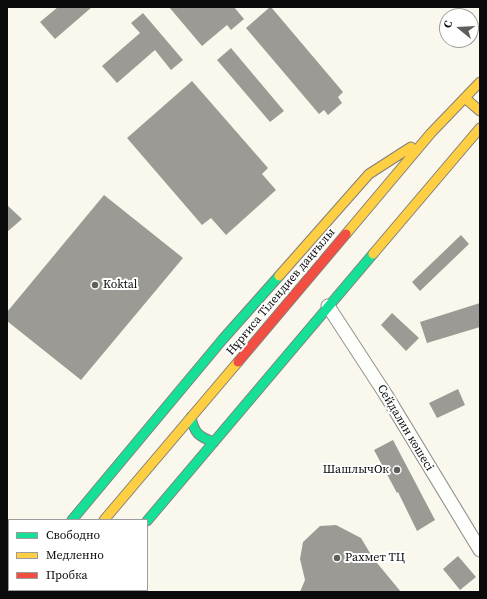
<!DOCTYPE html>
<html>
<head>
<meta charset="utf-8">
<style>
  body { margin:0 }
  #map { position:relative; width:487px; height:599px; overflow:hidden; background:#faf8ed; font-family:"Source Serif 4",serif }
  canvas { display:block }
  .frame { position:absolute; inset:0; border:8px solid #0b0b0b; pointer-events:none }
  .legend { position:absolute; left:8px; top:519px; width:140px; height:72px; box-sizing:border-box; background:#fff; border:1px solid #9d9d9d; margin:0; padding:5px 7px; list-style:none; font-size:12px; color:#0b0b0b }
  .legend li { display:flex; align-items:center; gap:8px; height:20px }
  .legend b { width:20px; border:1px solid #9d9d9d }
  .north { position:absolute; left:439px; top:8px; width:40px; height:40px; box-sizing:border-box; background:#fff; border:1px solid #9d9d9d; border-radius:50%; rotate:288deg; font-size:11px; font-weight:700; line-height:16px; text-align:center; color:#0b0b0b }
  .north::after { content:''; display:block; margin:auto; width:14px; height:18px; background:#5f5e5a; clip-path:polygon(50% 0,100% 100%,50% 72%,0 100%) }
</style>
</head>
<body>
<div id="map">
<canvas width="487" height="599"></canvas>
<div class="frame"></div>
<ul class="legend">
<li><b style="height:5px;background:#16e098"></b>Свободно</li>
<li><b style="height:5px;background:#ffcf43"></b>Медленно</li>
<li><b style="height:5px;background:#f24e42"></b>Пробка</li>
</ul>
<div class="north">С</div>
</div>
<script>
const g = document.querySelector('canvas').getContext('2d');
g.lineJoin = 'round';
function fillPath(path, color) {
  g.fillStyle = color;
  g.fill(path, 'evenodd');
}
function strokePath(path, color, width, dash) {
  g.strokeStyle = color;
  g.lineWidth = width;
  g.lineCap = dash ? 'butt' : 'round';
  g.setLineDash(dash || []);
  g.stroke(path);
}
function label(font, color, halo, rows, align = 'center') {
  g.font = font + ' "Source Serif 4",serif';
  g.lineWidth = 4;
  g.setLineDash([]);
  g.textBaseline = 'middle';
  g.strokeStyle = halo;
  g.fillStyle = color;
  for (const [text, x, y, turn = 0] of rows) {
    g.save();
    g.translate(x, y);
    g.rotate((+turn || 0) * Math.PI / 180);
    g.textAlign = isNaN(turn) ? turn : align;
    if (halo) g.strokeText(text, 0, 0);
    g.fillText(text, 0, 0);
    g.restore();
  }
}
fillPath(new Path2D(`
  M58,7H92L55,39L40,22Z
  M169,7H234L244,19L231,30L227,25L202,46Z
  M270,7H271L343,92L338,97L342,103L328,115L324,110L319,114L246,28Z
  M143,13L183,60L171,70L155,50L117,83L102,66L140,33L131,23Z
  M231,48L284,111L270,122L217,60Z
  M192,81L268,168L262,174L276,190L226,235L211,218L202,225L127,138Z
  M104,195L183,258L81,380L7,321V312Z
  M7,205L22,219L7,232Z
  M461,235L469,244L420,291L412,282Z
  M480,303V327L427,343L420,322Z
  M392,313L419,338L406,351L381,325Z
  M458,389L465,405L437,418L429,403Z
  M393,440L435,520L417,531L398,492L397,493L374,450Z
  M336,525L361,538L373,558L401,592H300L305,580L300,559L303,542L320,526Z
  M458,556L476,577L460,590L443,569Z`), '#9c9a94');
const street = new Path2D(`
  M328,306L386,395L480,550`);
const fast = new Path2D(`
  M191,417C194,433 199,437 214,442
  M72,520L223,339L279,276
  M147,521L373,254
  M43,592L44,590`);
const slow = new Path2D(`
  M465,98L480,111
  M346,234L431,133L480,82
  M373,254L480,128
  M279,276L369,174L411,147
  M104,520L238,362
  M11,592L12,590`);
const jam = new Path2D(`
  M238,362L346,234
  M87,592L89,590`);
strokePath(street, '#93928d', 15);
strokePath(fast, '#807f7a', 11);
strokePath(slow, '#807f7a', 11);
strokePath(jam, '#807f7a', 11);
strokePath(street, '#fefefc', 13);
strokePath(fast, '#16e098', 9);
strokePath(slow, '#ffcf43', 9);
strokePath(jam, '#f24e42', 9);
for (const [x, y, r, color] of [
  [95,285,4,"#5f5e5a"],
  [397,470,4,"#5f5e5a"],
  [337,558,4,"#5f5e5a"]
]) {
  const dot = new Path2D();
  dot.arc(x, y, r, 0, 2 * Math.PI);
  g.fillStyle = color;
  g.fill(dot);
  strokePath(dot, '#fff', 1.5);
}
label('12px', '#0b0b0b', '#fff', [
  ["Koktal",103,285],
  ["ШашлычОк",389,470,"right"],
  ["Рахмет ТЦ",345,558]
], 'left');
label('12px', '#0b0b0b', '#fff', [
  ["Нұрғиса Тілендиев даңғылы",281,292,-50],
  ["Сейдалин көшесі",405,428,59]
]);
</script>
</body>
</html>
